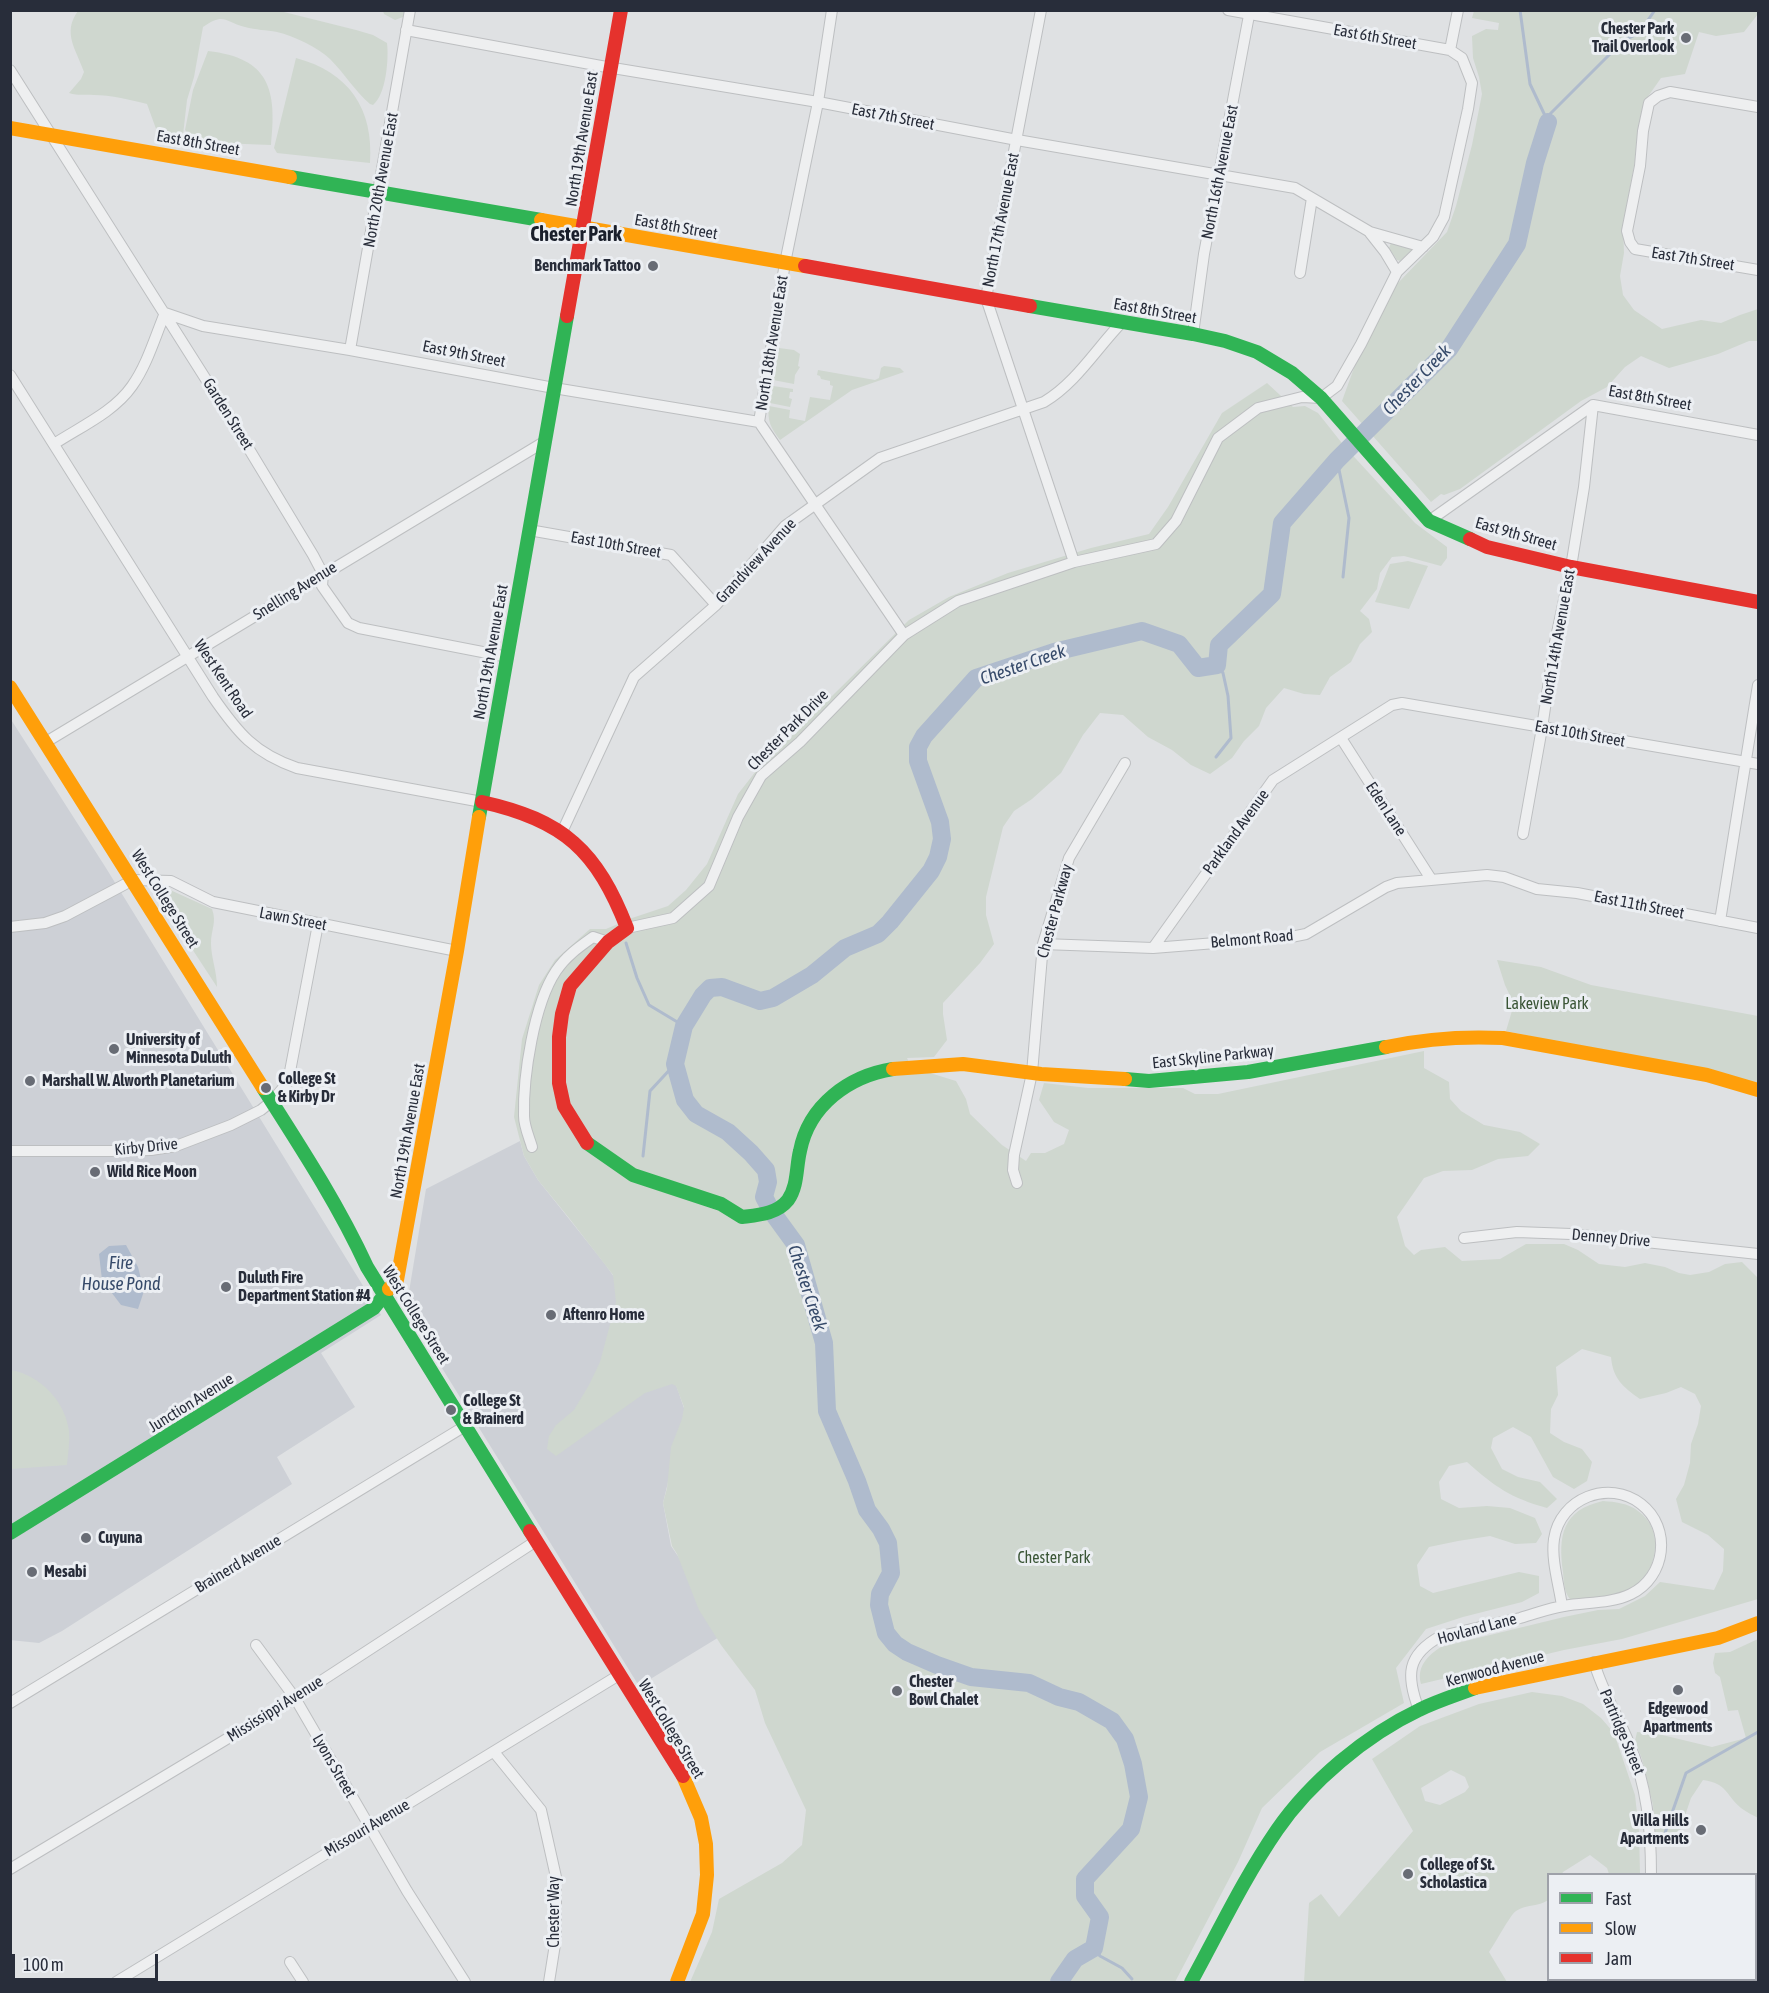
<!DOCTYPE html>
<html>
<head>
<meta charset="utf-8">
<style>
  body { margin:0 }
  #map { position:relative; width:1769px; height:1993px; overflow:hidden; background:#dfe1e3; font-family:"Asap Condensed",sans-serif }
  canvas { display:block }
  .frame { position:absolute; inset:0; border:12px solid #282d3a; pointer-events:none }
  .legend { position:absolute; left:1547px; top:1873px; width:210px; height:108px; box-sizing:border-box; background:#eceff3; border:2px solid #9ea1a9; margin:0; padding:8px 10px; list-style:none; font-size:18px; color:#282d3a }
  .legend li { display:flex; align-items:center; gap:12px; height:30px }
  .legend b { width:30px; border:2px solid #9ea1a9 }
  .scale { position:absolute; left:12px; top:1954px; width:146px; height:27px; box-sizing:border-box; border:3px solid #282d3a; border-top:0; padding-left:8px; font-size:18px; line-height:21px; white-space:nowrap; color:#282d3a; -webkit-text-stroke:4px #eceff3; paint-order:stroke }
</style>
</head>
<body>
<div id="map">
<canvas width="1769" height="1993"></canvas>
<div class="frame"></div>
<ul class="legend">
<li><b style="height:8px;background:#30b455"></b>Fast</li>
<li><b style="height:8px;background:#ff9f0a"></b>Slow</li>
<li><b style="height:8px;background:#e5322d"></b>Jam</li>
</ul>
<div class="scale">100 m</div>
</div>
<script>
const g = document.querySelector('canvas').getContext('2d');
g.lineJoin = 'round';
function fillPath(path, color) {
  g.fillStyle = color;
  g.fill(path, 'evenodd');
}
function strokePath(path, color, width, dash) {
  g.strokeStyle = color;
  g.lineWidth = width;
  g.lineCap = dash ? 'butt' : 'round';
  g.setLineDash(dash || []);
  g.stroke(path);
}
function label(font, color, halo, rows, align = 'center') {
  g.font = font + ' "Asap Condensed",sans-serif';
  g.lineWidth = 6;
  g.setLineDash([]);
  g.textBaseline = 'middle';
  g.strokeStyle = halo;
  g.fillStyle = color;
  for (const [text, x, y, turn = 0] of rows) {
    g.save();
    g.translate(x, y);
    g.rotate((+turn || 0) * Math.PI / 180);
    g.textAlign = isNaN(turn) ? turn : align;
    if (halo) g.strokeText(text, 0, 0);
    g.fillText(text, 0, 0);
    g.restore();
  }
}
fillPath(new Path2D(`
  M10,718L106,868L381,1315L321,1353L355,1407L277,1457L292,1484L62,1631L39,1643L10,1640Z
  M520,1141L524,1156L538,1180L605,1264L644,1320L673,1376L685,1411L663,1503L671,1546L729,1631L639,1686L406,1310L426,1189Z`), '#cdd0d6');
fillPath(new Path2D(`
  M78,11H280L356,30L373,35L387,43C389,59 386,95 373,105L370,104C355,91 344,73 330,59C317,47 294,36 277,32C266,30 256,30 245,27C224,22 225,12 203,27L194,77L187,100L183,135L179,141L171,142L159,137L147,104C132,100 110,95 94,95C84,94 79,96 69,93L81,79L84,72C76,49 62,33 78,11Z
  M383,11H406L403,17L395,20L384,14Z
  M1474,11H1758V14L1744,32L1716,36L1699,32L1685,74L1661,78L1647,98L1623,224L1624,253L1620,276L1623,295L1634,310L1662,329L1701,320L1721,323L1740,315L1758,309V341H1749L1718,354L1669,368L1641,356L1625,367L1607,387L1581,401L1460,489L1444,495L1441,494L1431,502L1342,401L1358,357L1397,284L1447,232L1456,206L1472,145L1482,94L1479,77L1473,58L1472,36L1486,29L1498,30L1499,23L1472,18Z
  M208,51C270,58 277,90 271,145L219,143L193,139L185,130L193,90Z
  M296,58C349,72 374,109 370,163L277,153L274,148Z
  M1391,243L1412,249V250L1400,261L1397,260L1389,248Z
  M779,348L794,350L800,354L798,366L800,367L795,375L794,384L773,380Z
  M884,366L900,368L904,372L852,390L780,440C771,428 767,421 769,406L790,410L789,418L805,421L810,397L830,400L833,386L830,385V381L821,379L820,376L817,375L818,370L875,380L879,378L881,368Z
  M1267,383L1293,407L1305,406L1318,413L1345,447L1415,523L1447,547V558L1441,566L1404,556L1392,557L1380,573L1377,589L1360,611L1369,619L1372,632L1360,644L1351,662L1330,677L1320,695L1304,694L1284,688L1266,708L1259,726L1244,741L1232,758L1210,774L1191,765L1172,750L1148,737L1123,715L1100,713L1083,735L1061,773L1032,799L1014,811L1003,827L986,897V915L994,944L980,963L943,1003V1014L947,1040L934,1057L907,1058L914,1074L930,1073L956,1081L966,1099L970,1114L1002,1145L1026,1161L1031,1153H1045L1064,1144L1069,1130L1054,1122L1039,1100L1044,1083L1088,1088H1183L1195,1094H1218L1424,1051V1068L1449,1082L1450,1099L1461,1111L1484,1125L1520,1132L1540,1144L1528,1156L1498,1159L1472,1170L1443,1171L1424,1178L1397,1217L1405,1246L1414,1255L1421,1250L1445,1247L1462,1261L1500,1259L1526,1244H1564L1578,1250L1599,1264L1625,1267L1645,1263L1665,1267L1679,1273L1690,1275L1709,1272L1725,1264L1742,1262L1757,1277L1758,1280V1599L1622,1639L1564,1650L1421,1684C1416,1667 1428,1655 1441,1647L1564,1617L1598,1610L1619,1609L1645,1596L1660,1582L1714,1590L1723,1571L1724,1549L1708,1535L1682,1522L1676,1499L1684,1485L1690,1463L1691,1444L1698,1424L1701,1406L1695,1394L1681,1387L1666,1393L1640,1399C1623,1387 1613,1379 1611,1357L1582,1349L1556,1367L1558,1395L1551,1409L1550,1433L1564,1442L1582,1449L1592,1462L1587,1481L1574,1489L1553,1477L1531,1437L1513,1427L1493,1438L1491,1448L1502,1469L1518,1477L1540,1482L1557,1499L1547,1508C1511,1498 1495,1487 1467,1462L1449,1466L1439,1482L1441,1499L1459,1508L1487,1506L1510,1508L1535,1518L1542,1534L1536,1543L1515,1544L1490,1536L1458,1541L1429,1547L1417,1565L1420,1586L1433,1593L1519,1572L1539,1576V1593L1522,1602L1463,1617L1426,1629L1396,1668L1404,1703L1320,1752L1262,1808L1238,1862L1175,1982H690L712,1932L719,1899L782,1863L802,1845L806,1810L765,1723L755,1690L721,1645L699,1610L677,1554L672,1546L663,1503L667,1488L671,1447L682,1419L684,1407L676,1386L672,1384L645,1393L556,1456L547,1449L549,1436L556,1425L574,1410L589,1385L600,1362L616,1302L613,1275L569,1218L538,1180L524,1156L514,1117L522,1039L539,985L555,960L590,929H606L632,918L668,906L686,890L707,864L738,794L756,771L909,620L949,597L1008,573L1091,548L1149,534L1168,507L1222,413Z
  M773,386L793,389V392H790L789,398L792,399L790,407L770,403Z
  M1408,561L1428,566L1409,609L1375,602L1390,564Z
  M168,889L212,909C217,922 211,930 211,943C211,958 217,971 217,987L164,906C162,899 163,894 168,889Z
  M1497,960L1541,967L1591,985L1758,1016V1083L1506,1031L1514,1004L1505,985Z
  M11,1370C41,1376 65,1401 69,1431C70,1442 68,1454 67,1465L11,1469Z
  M1603,1501C1615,1502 1628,1503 1638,1511C1665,1530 1658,1570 1634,1587C1620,1596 1591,1598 1575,1601L1570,1599C1564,1592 1564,1582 1563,1572C1558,1536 1562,1510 1603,1501Z
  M1758,1639V1818C1753,1815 1746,1812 1741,1808C1724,1793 1728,1784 1703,1780L1691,1798L1677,1839L1670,1847L1655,1844L1653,1805L1642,1759L1635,1741L1637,1732L1654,1733L1712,1747L1746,1738L1738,1710L1728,1711L1720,1677L1715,1673L1713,1663L1715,1653L1730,1652Z
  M1532,1692L1562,1696L1583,1704L1601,1718L1614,1733L1635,1795L1639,1831L1640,1874H1609L1607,1868L1590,1855L1563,1872L1562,1874H1548V1900C1538,1907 1527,1904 1516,1911C1510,1915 1495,1944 1489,1952L1507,1982H1304L1309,1903L1321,1894L1339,1917L1413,1831L1372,1759L1420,1726L1479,1704ZM1451,1770L1465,1777L1469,1787L1465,1792L1440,1805L1425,1801L1421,1788Z`), '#cfd7cf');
fillPath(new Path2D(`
  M126,1245L138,1267L144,1291L138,1309L121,1305L102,1280L99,1254L109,1246Z`), '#afbbcd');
strokePath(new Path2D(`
  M1520,10L1530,84L1548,122
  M1548,122L1550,114L1623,41L1639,33L1655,10
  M1337,460L1349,518L1343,577
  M1216,757L1231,738L1228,696L1223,673L1217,665
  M626,943L637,978L649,1005L684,1026
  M643,1156L650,1091L675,1064
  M1665,1833L1686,1773L1758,1732
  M1094,1948L1100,1956L1122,1968L1132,1979`), '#afbbcd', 3);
strokePath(new Path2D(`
  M1059,1982L1075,1959L1094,1948L1100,1917L1085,1896V1879L1131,1829L1139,1797L1133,1764L1125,1739L1112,1721L1079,1702L1059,1697L1029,1683L971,1677L937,1665L907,1652L895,1644L886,1633L879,1605L880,1594L891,1573L888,1543L881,1529L867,1510L857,1481L827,1411L824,1343L796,1245L772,1212L764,1197L768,1182L766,1170L751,1153L728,1132L696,1114L685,1100L675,1064L684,1026L703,995L710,988L722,987L760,1001L773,998L812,975L845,948L878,934L890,922L931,871L938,857L942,839L940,822L918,761V747L924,736L976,678L1054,652L1142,631L1179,644L1198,668L1217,665L1219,645L1272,594L1282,523L1337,460L1449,349L1517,244L1535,163L1548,122`), '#afbbcd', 18);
const street = new Path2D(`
  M832,10L818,102L785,263L759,422L904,635
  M1041,10L986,298L1074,562
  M1228,10L1450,50
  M406,30L601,66L818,102L1017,140L1295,188L1370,232L1423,247
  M10,70L226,411L313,555L323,574L322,586L348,623L359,628L508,657
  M1758,107L1670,92L1658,96L1649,103L1643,131L1640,166L1627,231L1630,242L1635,249L1758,270
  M1370,233L1385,252L1397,272
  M1300,273L1312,198
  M1193,334L1204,254L1250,10
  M350,350L410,10
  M10,375L213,697C238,733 254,753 297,768L482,802
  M54,444C80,427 114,412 132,386C147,365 155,337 165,313L203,326L350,350L554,388L759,422
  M1429,521L1593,405L1758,435
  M529,530L671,555L716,605
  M1341,738L1431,879
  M46,742L544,442
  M562,832L634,677L716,605L785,526L880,458L1044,402C1076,383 1096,349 1122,322
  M1523,834L1542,728L1554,647L1571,567L1584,487L1593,405
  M1720,921L1758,685
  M10,927L45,923L65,916L133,880L171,881L213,902L457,951
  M627,928L673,918L709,886L738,817L761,776L800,742L904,635L958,601L1074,562L1156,544L1176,521L1218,438L1258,408L1302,397L1321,398L1337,386L1361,344L1397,272L1433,237L1444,217L1468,109L1472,83L1462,58L1450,50L1458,10
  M1043,944L1153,948L1291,937L1306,934L1386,887L1397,883L1487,875L1504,877L1537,889L1577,893L1758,928
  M1153,948L1273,780L1392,705L1402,703L1758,764
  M532,1147C529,1137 524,1126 524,1116C523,1076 534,1004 556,971C566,956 579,947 593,937L608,942
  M10,1151H110L151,1150L176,1146L231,1125L261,1110L272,1101L288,1082L318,924
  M1017,1183L1013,1170L1014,1155L1032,1073L1043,944L1069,858L1125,763
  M1464,1238L1517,1232L1571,1234L1758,1254
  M256,1645L295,1698L407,1891L465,1982
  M1594,1662C1602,1691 1618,1716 1629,1743C1647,1785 1651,1829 1651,1874
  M10,1703L465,1426
  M1419,1710C1406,1676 1406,1655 1441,1636C1467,1630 1494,1624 1520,1618C1535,1614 1549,1608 1564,1606C1586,1602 1610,1604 1631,1594C1666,1577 1672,1528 1641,1504C1609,1479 1560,1498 1554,1539C1551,1560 1559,1585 1562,1606
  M494,1752L541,1810L556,1877V1938L549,1982
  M10,1869L295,1698L536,1541
  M290,1962L303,1982
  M1673,1980L1674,1982
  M116,1982L619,1675`);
strokePath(street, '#bdbfc1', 12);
strokePath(street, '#eeeff0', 10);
strokePath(new Path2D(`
  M290,177L541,220
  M1030,306L1193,334L1225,341L1257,352L1292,373L1321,398L1429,521L1470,539
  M479,817L567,316
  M1125,1079L1149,1081L1248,1072L1386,1047
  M263,1088C300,1146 338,1204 367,1267L530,1531
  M587,1143L633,1175L721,1204L742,1217C758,1215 777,1214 788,1200C798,1186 796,1167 800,1151C809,1105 849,1076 893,1069
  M10,1533L374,1308L389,1289
  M1191,1982C1219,1931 1244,1878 1277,1830C1310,1782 1366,1735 1419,1710C1437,1701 1457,1695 1475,1688`), '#30b455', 14);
strokePath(new Path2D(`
  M10,128L290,177
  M541,220L805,266
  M10,687L263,1088
  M1386,1047C1424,1039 1464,1036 1503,1038L1707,1075L1758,1090
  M893,1069L963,1064L1041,1074L1125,1079
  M389,1289L397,1280L457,951L479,817
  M1475,1688L1718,1638L1758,1623
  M677,1982L703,1914L707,1875L706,1844L701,1818L683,1776`), '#ff9f0a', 14);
strokePath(new Path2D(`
  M805,266L1030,306
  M567,316L621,10
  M1470,539L1487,547L1571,567L1758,602
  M482,802C564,820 597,851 627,928L608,942L570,986L562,1014L559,1037V1083L564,1106L587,1143
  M530,1531L683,1776`), '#e5322d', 14);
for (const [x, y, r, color] of [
  [1686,38,6,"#686c75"],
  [653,266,6,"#686c75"],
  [114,1049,6,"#686c75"],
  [30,1081,6,"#686c75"],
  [266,1088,6,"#686c75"],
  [95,1172,6,"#686c75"],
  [226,1287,6,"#686c75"],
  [551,1315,6,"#686c75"],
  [451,1410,6,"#686c75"],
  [86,1538,6,"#686c75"],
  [32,1572,6,"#686c75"],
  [1678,1690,6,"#686c75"],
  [897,1691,6,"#686c75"],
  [1701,1830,6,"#686c75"],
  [1408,1874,6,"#686c75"]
]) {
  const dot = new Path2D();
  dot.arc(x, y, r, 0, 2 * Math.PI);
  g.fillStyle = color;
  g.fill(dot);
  strokePath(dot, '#eceff3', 2);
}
label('bold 16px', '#282d3a', '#eceff3', [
  ["Chester Park",1674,29,"right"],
  ["Trail Overlook",1674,47,"right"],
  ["Benchmark Tattoo",641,266,"right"],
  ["University of",126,1040],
  ["Minnesota Duluth",126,1058],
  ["College St",278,1079],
  ["& Kirby Dr",278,1097],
  ["Marshall W. Alworth Planetarium",42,1081],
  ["Wild Rice Moon",107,1172],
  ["Duluth Fire",238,1278],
  ["Department Station #4",238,1296],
  ["Aftenro Home",563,1315],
  ["College St",463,1401],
  ["& Brainerd",463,1419],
  ["Cuyuna",98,1538],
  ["Mesabi",44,1572],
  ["Chester",909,1682],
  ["Bowl Chalet",909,1700],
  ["Edgewood",1678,1709,"center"],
  ["Apartments",1678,1727,"center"],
  ["Villa Hills",1689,1821,"right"],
  ["Apartments",1689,1839,"right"],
  ["College of St.",1420,1865],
  ["Scholastica",1420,1883]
], 'left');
label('16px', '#282d3a', '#eceff3', [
  ["East 6th Street",1375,37,10],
  ["East 7th Street",893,117,11],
  ["North 19th Avenue East",582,139,-81],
  ["East 8th Street",198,143,10],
  ["North 16th Avenue East",1220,172,-79],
  ["North 20th Avenue East",381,180,-80],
  ["North 17th Avenue East",1001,220,-79],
  ["East 8th Street",676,227,10],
  ["East 7th Street",1693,259,9],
  ["East 8th Street",1155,311,10],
  ["North 18th Avenue East",772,343,-81],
  ["East 9th Street",464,354,11],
  ["East 8th Street",1650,398,10],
  ["Garden Street",228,414,58],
  ["East 9th Street",1516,534,16],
  ["East 10th Street",616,545,10],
  ["Grandview Avenue",756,561,-47],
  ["Snelling Avenue",295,591,-32],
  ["North 14th Avenue East",1558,637,-80],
  ["North 19th Avenue East",491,652,-80],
  ["West Kent Road",223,679,56],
  ["Chester Park Drive",788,730,-45],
  ["East 10th Street",1580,734,10],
  ["Eden Lane",1386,809,57],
  ["Parkland Avenue",1236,832,-54],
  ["West College Street",165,899,58],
  ["East 11th Street",1639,905,11],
  ["Chester Parkway",1055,911,-75],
  ["Lawn Street",293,919,11],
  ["Belmont Road",1252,939,-5],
  ["East Skyline Parkway",1213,1057,-6],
  ["North 19th Avenue East",408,1131,-80],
  ["Kirby Drive",146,1147,-6],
  ["Denney Drive",1611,1238,5],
  ["West College Street",416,1315,58],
  ["Junction Avenue",191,1403,-32],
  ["Brainerd Avenue",238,1564,-31],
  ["Hovland Lane",1477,1629,-15],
  ["Kenwood Avenue",1495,1669,-15],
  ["Mississippi Avenue",275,1709,-32],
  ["West College Street",671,1729,59],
  ["Partridge Street",1622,1732,67],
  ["Lyons Street",334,1766,60],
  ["Missouri Avenue",367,1828,-31],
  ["Chester Way",554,1912,-90]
]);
label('16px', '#3a5536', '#eceff3', [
  ["Lakeview Park",1547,1004],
  ["Chester Park",1054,1558]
]);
label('italic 18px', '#364a6a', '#eceff3', [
  ["Chester Creek",1417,380,-46],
  ["Chester Creek",1023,665,-19],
  ["Fire",121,1263],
  ["House Pond",121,1284],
  ["Chester Creek",807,1288,72]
]);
label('bold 20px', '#1a1f2b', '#eceff3', [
  ["Chester Park",576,235]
]);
</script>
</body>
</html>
